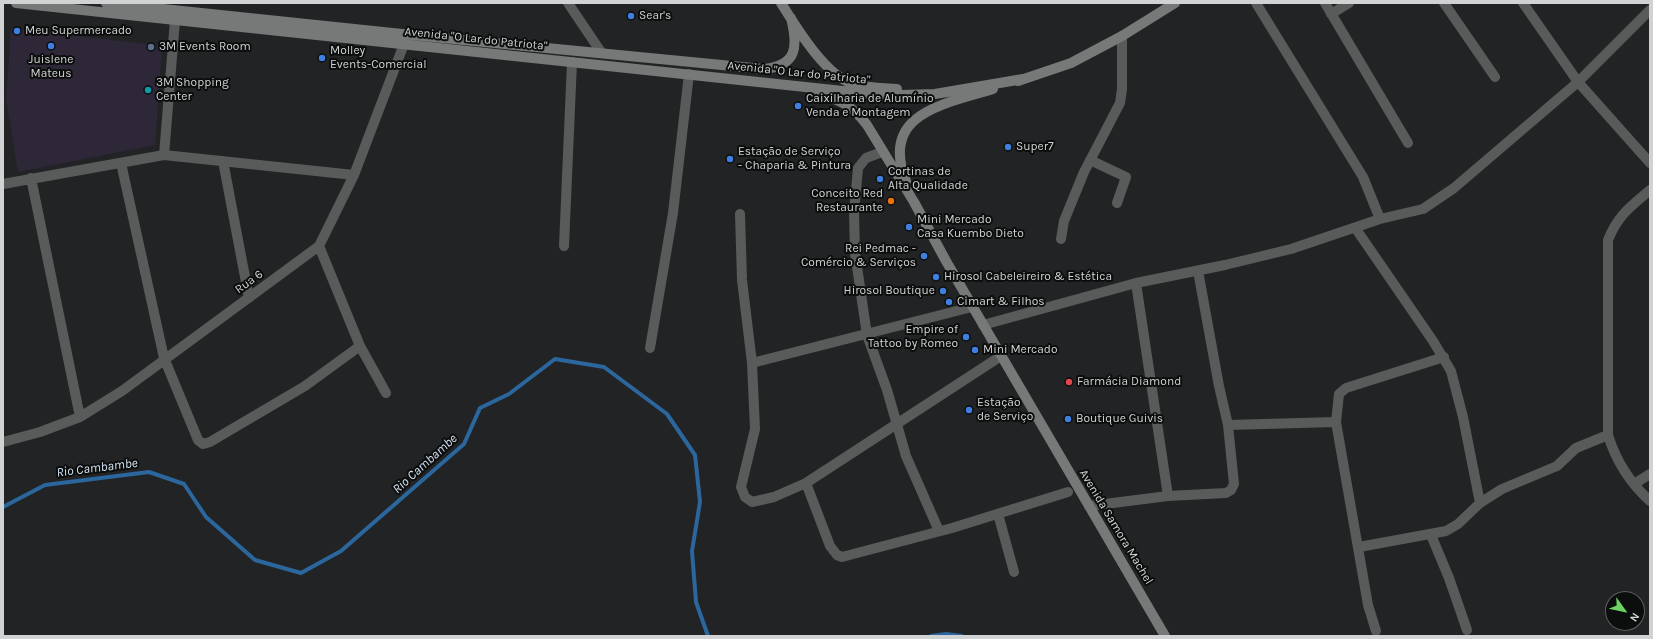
<!DOCTYPE html>
<html>
<head>
<meta charset="utf-8">
<style>
  body { margin:0 }
  #map { position:relative; width:1653px; height:639px; overflow:hidden; background:#222325; font-family:Karla,sans-serif }
  canvas { display:block }
  .frame { position:absolute; inset:0; border:4px solid #d1d2d3; pointer-events:none }
  .north { position:absolute; left:1605px; top:591px; width:40px; height:40px; box-sizing:border-box; background:#0c0d0d; border:1px solid #5b5c5c; border-radius:50%; rotate:123deg; font-size:11px; font-weight:700; line-height:16px; text-align:center; color:#d1d2d3 }
  .north::after { content:''; display:block; margin:auto; width:14px; height:18px; background:#6dd361; clip-path:polygon(50% 0,100% 100%,50% 72%,0 100%) }
</style>
</head>
<body>
<div id="map">
<canvas width="1653" height="639"></canvas>
<div class="frame"></div>
<div class="north">N</div>
</div>
<script>
const g = document.querySelector('canvas').getContext('2d');
g.lineJoin = 'round';
function fillPath(path, color) {
  g.fillStyle = color;
  g.fill(path, 'evenodd');
}
function strokePath(path, color, width, dash) {
  g.strokeStyle = color;
  g.lineWidth = width;
  g.lineCap = dash ? 'butt' : 'round';
  g.setLineDash(dash || []);
  g.stroke(path);
}
function label(font, color, halo, rows, align = 'center') {
  g.font = font + ' Karla,sans-serif';
  g.lineWidth = 4;
  g.setLineDash([]);
  g.textBaseline = 'middle';
  g.strokeStyle = halo;
  g.fillStyle = color;
  for (const [text, x, y, turn = 0] of rows) {
    g.save();
    g.translate(x, y);
    g.rotate((+turn || 0) * Math.PI / 180);
    g.textAlign = isNaN(turn) ? turn : align;
    if (halo) g.strokeText(text, 0, 0);
    g.fillText(text, 0, 0);
    g.restore();
  }
}
fillPath(new Path2D(`
  M11,28L162,46L155,145L18,172L6,99Z`), '#2d2738');
strokePath(new Path2D(`
  M3,507L45,485L149,472L184,484L206,517L255,560L301,573L341,551L464,444L480,408L509,394L555,359L604,367L667,414L695,455L700,502L692,551L696,602L708,636
  M931,636L946,634L962,636`), '#2b669d', 4);
strokePath(new Path2D(`
  M568,3L601,52
  M1256,3L1363,177L1380,219
  M1325,3L1408,143
  M1444,3L1495,77
  M1523,3L1578,82L1650,163
  M1331,14L1349,3
  M882,152L866,158L858,168L854,212L855,253L867,335L887,390L906,456L939,531
  M164,155L175,20
  M1090,160L1126,177L1117,203
  M223,161L249,298
  M121,163L164,358L198,440L203,444L210,442L305,386L360,346
  M31,178L80,417
  M3,184L164,155L354,175
  M1650,190C1630,207 1618,215 1608,240V435C1616,461 1630,483 1650,501
  M740,214L742,280L752,363L755,429L741,487L745,497L752,502L774,497L806,483L1001,356
  M1356,229L1433,341L1451,371L1463,417L1480,503
  M1061,239L1064,221L1084,172L1120,103L1122,89V36
  M319,246L360,346L386,393
  M564,246L572,62
  M1136,283L1168,496
  M983,325L1136,283L1225,265L1291,249L1380,219L1423,209L1454,188L1578,82L1650,10
  M650,348L673,213L689,74
  M752,363L972,307
  M1228,425L1336,422
  M3,442L40,432L80,417L122,391L319,246L354,175L404,44
  M806,483L830,546L837,555L842,557L952,528L1068,492
  M1634,484L1650,474
  M1089,506L1168,496L1226,493L1231,490L1234,484L1228,425L1219,386L1198,271
  M998,514L1014,572
  M1431,535L1449,578L1467,630
  M1359,547L1446,531L1458,524L1480,503L1502,489L1557,466L1576,448L1608,435
  M1376,631L1368,605L1336,422L1339,394L1346,388L1444,357`), '#595a5a', 10);
strokePath(new Path2D(`
  M16,3L871,94L902,95L935,94L1023,79
  M106,3L402,34L763,69C798,66 798,46 791,18
  M781,3C796,27 826,77 854,84C867,88 883,88 897,89
  M1018,81L1071,63L1122,36L1175,3
  M819,93C841,101 852,105 867,125L914,202L946,261L1165,636
  M906,181C879,113 945,104 993,89`), '#777979', 10);
for (const [x, y, r, color] of [
  [631,16,4,"#3f7fe0"],
  [17,31,4,"#3f7fe0"],
  [51,46,4,"#3f7fe0"],
  [151,47,4,"#5c6f8a"],
  [322,58,4,"#3f7fe0"],
  [148,90,4,"#0f9aa8"],
  [798,106,4,"#3f7fe0"],
  [1008,147,4,"#3f7fe0"],
  [730,159,4,"#3f7fe0"],
  [880,179,4,"#3f7fe0"],
  [891,201,4,"#e8710a"],
  [909,227,4,"#3f7fe0"],
  [924,256,4,"#3f7fe0"],
  [936,277,4,"#3f7fe0"],
  [943,291,4,"#3f7fe0"],
  [949,302,4,"#3f7fe0"],
  [966,337,4,"#3f7fe0"],
  [975,350,4,"#3f7fe0"],
  [1069,382,4,"#e0444e"],
  [969,410,4,"#3f7fe0"],
  [1068,419,4,"#3f7fe0"]
]) {
  const dot = new Path2D();
  dot.arc(x, y, r, 0, 2 * Math.PI);
  g.fillStyle = color;
  g.fill(dot);
  strokePath(dot, '#0c0d0d', 1.5);
}
label('12px', '#d1d2d3', '#0c0d0d', [
  ["Sear's",639,16],
  ["Meu Supermercado",25,31],
  ["3M Events Room",159,47],
  ["Molley",330,51],
  ["Events-Comercial",330,65],
  ["Juislene",51,60,"center"],
  ["Mateus",51,74,"center"],
  ["3M Shopping",156,83],
  ["Center",156,97],
  ["Caixilharia de Alumínio",806,99],
  ["Venda e Montagem",806,113],
  ["Super7",1016,147],
  ["Estação de Serviço",738,152],
  ["- Chaparia & Pintura",738,166],
  ["Cortinas de",888,172],
  ["Alta Qualidade",888,186],
  ["Conceito Red",883,194,"right"],
  ["Restaurante",883,208,"right"],
  ["Mini Mercado",917,220],
  ["Casa Kuembo Dieto",917,234],
  ["Rei Pedmac -",916,249,"right"],
  ["Comércio & Serviços",916,263,"right"],
  ["Hirosol Cabeleireiro & Estética",944,277],
  ["Hirosol Boutique",935,291,"right"],
  ["Cimart & Filhos",957,302],
  ["Empire of",958,330,"right"],
  ["Tattoo by Romeo",958,344,"right"],
  ["Mini Mercado",983,350],
  ["Farmácia Diamond",1077,382],
  ["Estação",977,403],
  ["de Serviço",977,417],
  ["Boutique Guivis",1076,419]
], 'left');
label('12px', '#d1d2d3', '#0c0d0d', [
  ["Avenida \"O Lar do Patriota\"",476,39,6],
  ["Avenida \"O Lar do Patriota\"",799,73,6],
  ["Rua 6",249,282,-36],
  ["Avenida Samora Machel",1116,527,59]
]);
label('italic 13px', '#d4e3f3', '#0c0d0d', [
  ["Rio Cambambe",425,464,-42],
  ["Rio Cambambe",97,468,-7]
]);
</script>
</body>
</html>
